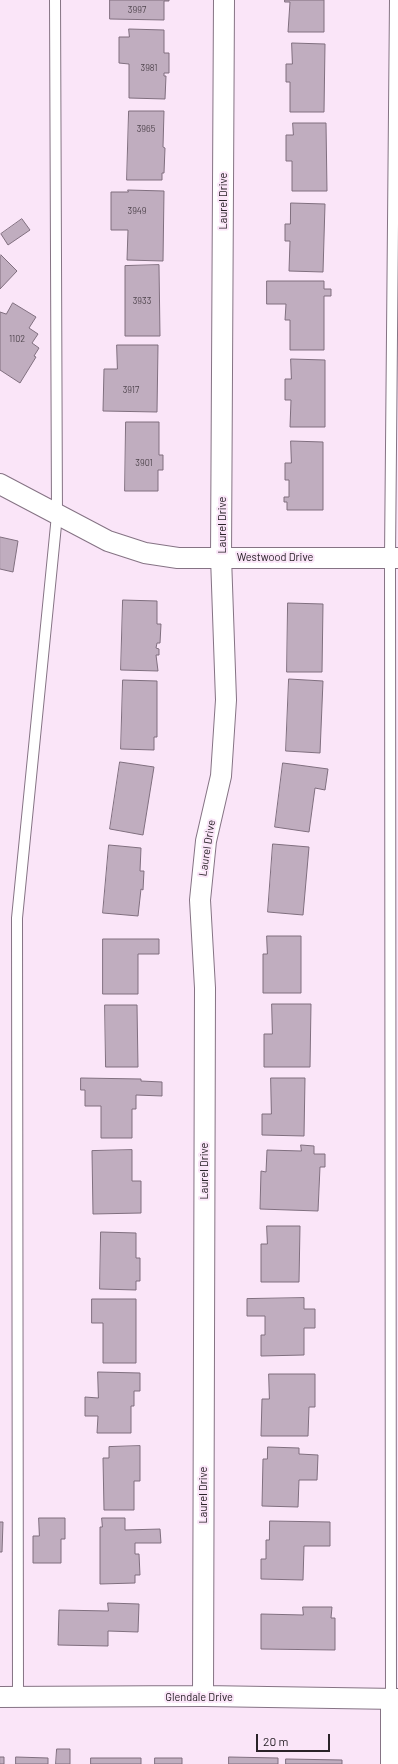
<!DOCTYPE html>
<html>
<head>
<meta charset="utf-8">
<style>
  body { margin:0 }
  #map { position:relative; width:398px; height:1764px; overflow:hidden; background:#fae5f8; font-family:Barlow,sans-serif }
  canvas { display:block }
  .scale { position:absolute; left:256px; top:1734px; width:74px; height:18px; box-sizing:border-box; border:2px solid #2a2329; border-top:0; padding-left:5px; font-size:12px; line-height:14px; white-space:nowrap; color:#2a2329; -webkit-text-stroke:3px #fae5f8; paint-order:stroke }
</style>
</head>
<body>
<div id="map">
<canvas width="398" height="1764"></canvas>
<div class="scale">20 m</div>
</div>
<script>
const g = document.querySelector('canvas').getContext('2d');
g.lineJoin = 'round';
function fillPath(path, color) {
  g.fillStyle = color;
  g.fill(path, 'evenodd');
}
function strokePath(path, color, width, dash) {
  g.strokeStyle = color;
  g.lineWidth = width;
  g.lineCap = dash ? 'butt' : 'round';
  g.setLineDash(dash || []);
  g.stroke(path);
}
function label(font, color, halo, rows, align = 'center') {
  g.font = font + ' Barlow,sans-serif';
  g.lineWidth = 4;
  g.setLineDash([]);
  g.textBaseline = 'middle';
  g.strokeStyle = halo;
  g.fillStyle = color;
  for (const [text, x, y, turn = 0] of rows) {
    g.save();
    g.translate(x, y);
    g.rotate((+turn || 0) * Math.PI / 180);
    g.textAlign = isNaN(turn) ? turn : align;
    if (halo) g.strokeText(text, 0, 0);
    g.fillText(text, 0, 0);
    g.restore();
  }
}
const building = new Path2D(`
  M110,0H169V1H164V20L110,19Z
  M285,0H324V32H288L290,2H285Z
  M129,29L164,30V53H169V73H164V76H166L165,99L129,98V64L119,63V37H129Z
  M292,43L325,44L324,112H290V82H286V64H292Z
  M129,111H164L163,147L165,148L164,173H162V180H127Z
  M293,123H326L327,191H292V161H286V135H293Z
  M128,190L164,191L163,261L127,260L128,230H111V192H128Z
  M291,203L325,204L323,272L289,271L290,241H285V224H290Z
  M22,219L30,230L8,245L1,234Z
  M1,255L17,271L0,289V256Z
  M159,265L160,336H125V266Z
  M267,281H324V289H331V296H324V350H290V320H285L286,304H267Z
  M13,303L36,317L29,328L38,334L32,343L39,348L34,356L36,357L20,383L0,370V312L6,314Z
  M117,345H158L157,412L103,411L104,369H117Z
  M291,359L325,360V427H290L291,400H285V379H291Z
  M126,422H159V455H163V470H158V491H125Z
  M291,441L323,442V510H287V502H284V497H289V480H285V463H291Z
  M0,537L18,541L13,572L0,569Z
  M123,600L157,601V624H161L160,643H157L156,648L159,649V655H156L158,671L121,670Z
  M288,603L323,604L322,672H287Z
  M289,679L323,681L320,753L286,751Z
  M123,680L157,681V737H154V750L121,749Z
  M120,762L154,767L143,835L110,829Z
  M283,763L328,769L325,790L315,788L309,832L275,827Z
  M273,844L309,847L303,915L268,912Z
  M109,845L141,848L140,871H144L143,890L141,889L138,916L103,913Z
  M267,936H301V993H263V954H267Z
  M103,939H159V954H138V994H103Z
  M272,1004H311L310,1067H264V1034H272Z
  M105,1005H137L138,1067H106Z
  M81,1078L141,1079V1081L162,1082V1096L136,1095V1109H132V1138H101V1106H85V1090H81Z
  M271,1078H305L304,1136L262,1135V1114H271Z
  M301,1145L314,1146V1154H325V1167H320L318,1211L260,1209L261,1171L266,1172L267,1150L301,1151Z
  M132,1150V1181H141V1213L93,1214L92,1151Z
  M267,1226H300L299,1282H261V1244H267Z
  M101,1232L136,1233V1258H140V1281H136V1290L100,1289Z
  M304,1298V1309H315V1328H304V1355L261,1356V1335H265V1316H247V1299Z
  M92,1299H136V1363H103V1323H92Z
  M98,1372L140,1373V1391H134V1406H131V1433H97L98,1416H85V1397L98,1398Z
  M269,1374H315V1407H309L308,1436H261L262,1399H269Z
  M140,1446V1481H134V1510H104L103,1458H109V1447Z
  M268,1447L299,1448V1454L318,1455L317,1480H299L298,1507L262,1506L263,1459H267Z
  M39,1518H65V1539H61V1563H33V1536H39Z
  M102,1518H125V1530L160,1529L161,1543H135V1554H139L140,1575H135V1583L100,1584V1527H102Z
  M270,1521L330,1522V1546H304L303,1580L261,1579V1559H266V1540H269Z
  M0,1522H3L2,1552H0Z
  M108,1603L139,1604L138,1632L108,1631V1646L58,1645L59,1610L108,1611Z
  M303,1607H332L331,1618H335V1650L261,1649V1614L303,1615Z
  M57,1749H70V1764H56Z
  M0,1757H4V1764H0Z
  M16,1757L48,1758V1764H16Z
  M229,1757L278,1758V1764H229Z
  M91,1758H141V1764H91Z
  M155,1758H182V1764H155Z
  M286,1759L342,1760V1764H286Z`);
fillPath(building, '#c0adbf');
strokePath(building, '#806f7f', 1);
const service = new Path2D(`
  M18,1697L17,918L57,515L55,0
  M391,1699L390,558L395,0`);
const minor = new Path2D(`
  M0,484L108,541L145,553L178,558H398
  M203,1696L205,988L200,900L206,841L221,776L226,700L221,557L224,0
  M0,1697L203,1696L398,1699
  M391,1764V1699`);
strokePath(service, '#857384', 12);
strokePath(minor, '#857384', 22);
strokePath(service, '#fff', 10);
strokePath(minor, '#fff', 20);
label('9px', '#50464e', null, [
  ["3997",137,10],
  ["3981",149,68],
  ["3965",146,129],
  ["3949",137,211],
  ["3933",142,301],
  ["1102",17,339],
  ["3917",131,390],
  ["3901",144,463]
]);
label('11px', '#2a2329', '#fae5f8', [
  ["Laurel Drive",223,201,-90],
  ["Laurel Drive",222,525,-90],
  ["Westwood Drive",275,557],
  ["Laurel Drive",207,848,-81],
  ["Laurel Drive",204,1171,-90],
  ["Laurel Drive",203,1495,-90],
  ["Glendale Drive",199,1697]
]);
</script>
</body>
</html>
